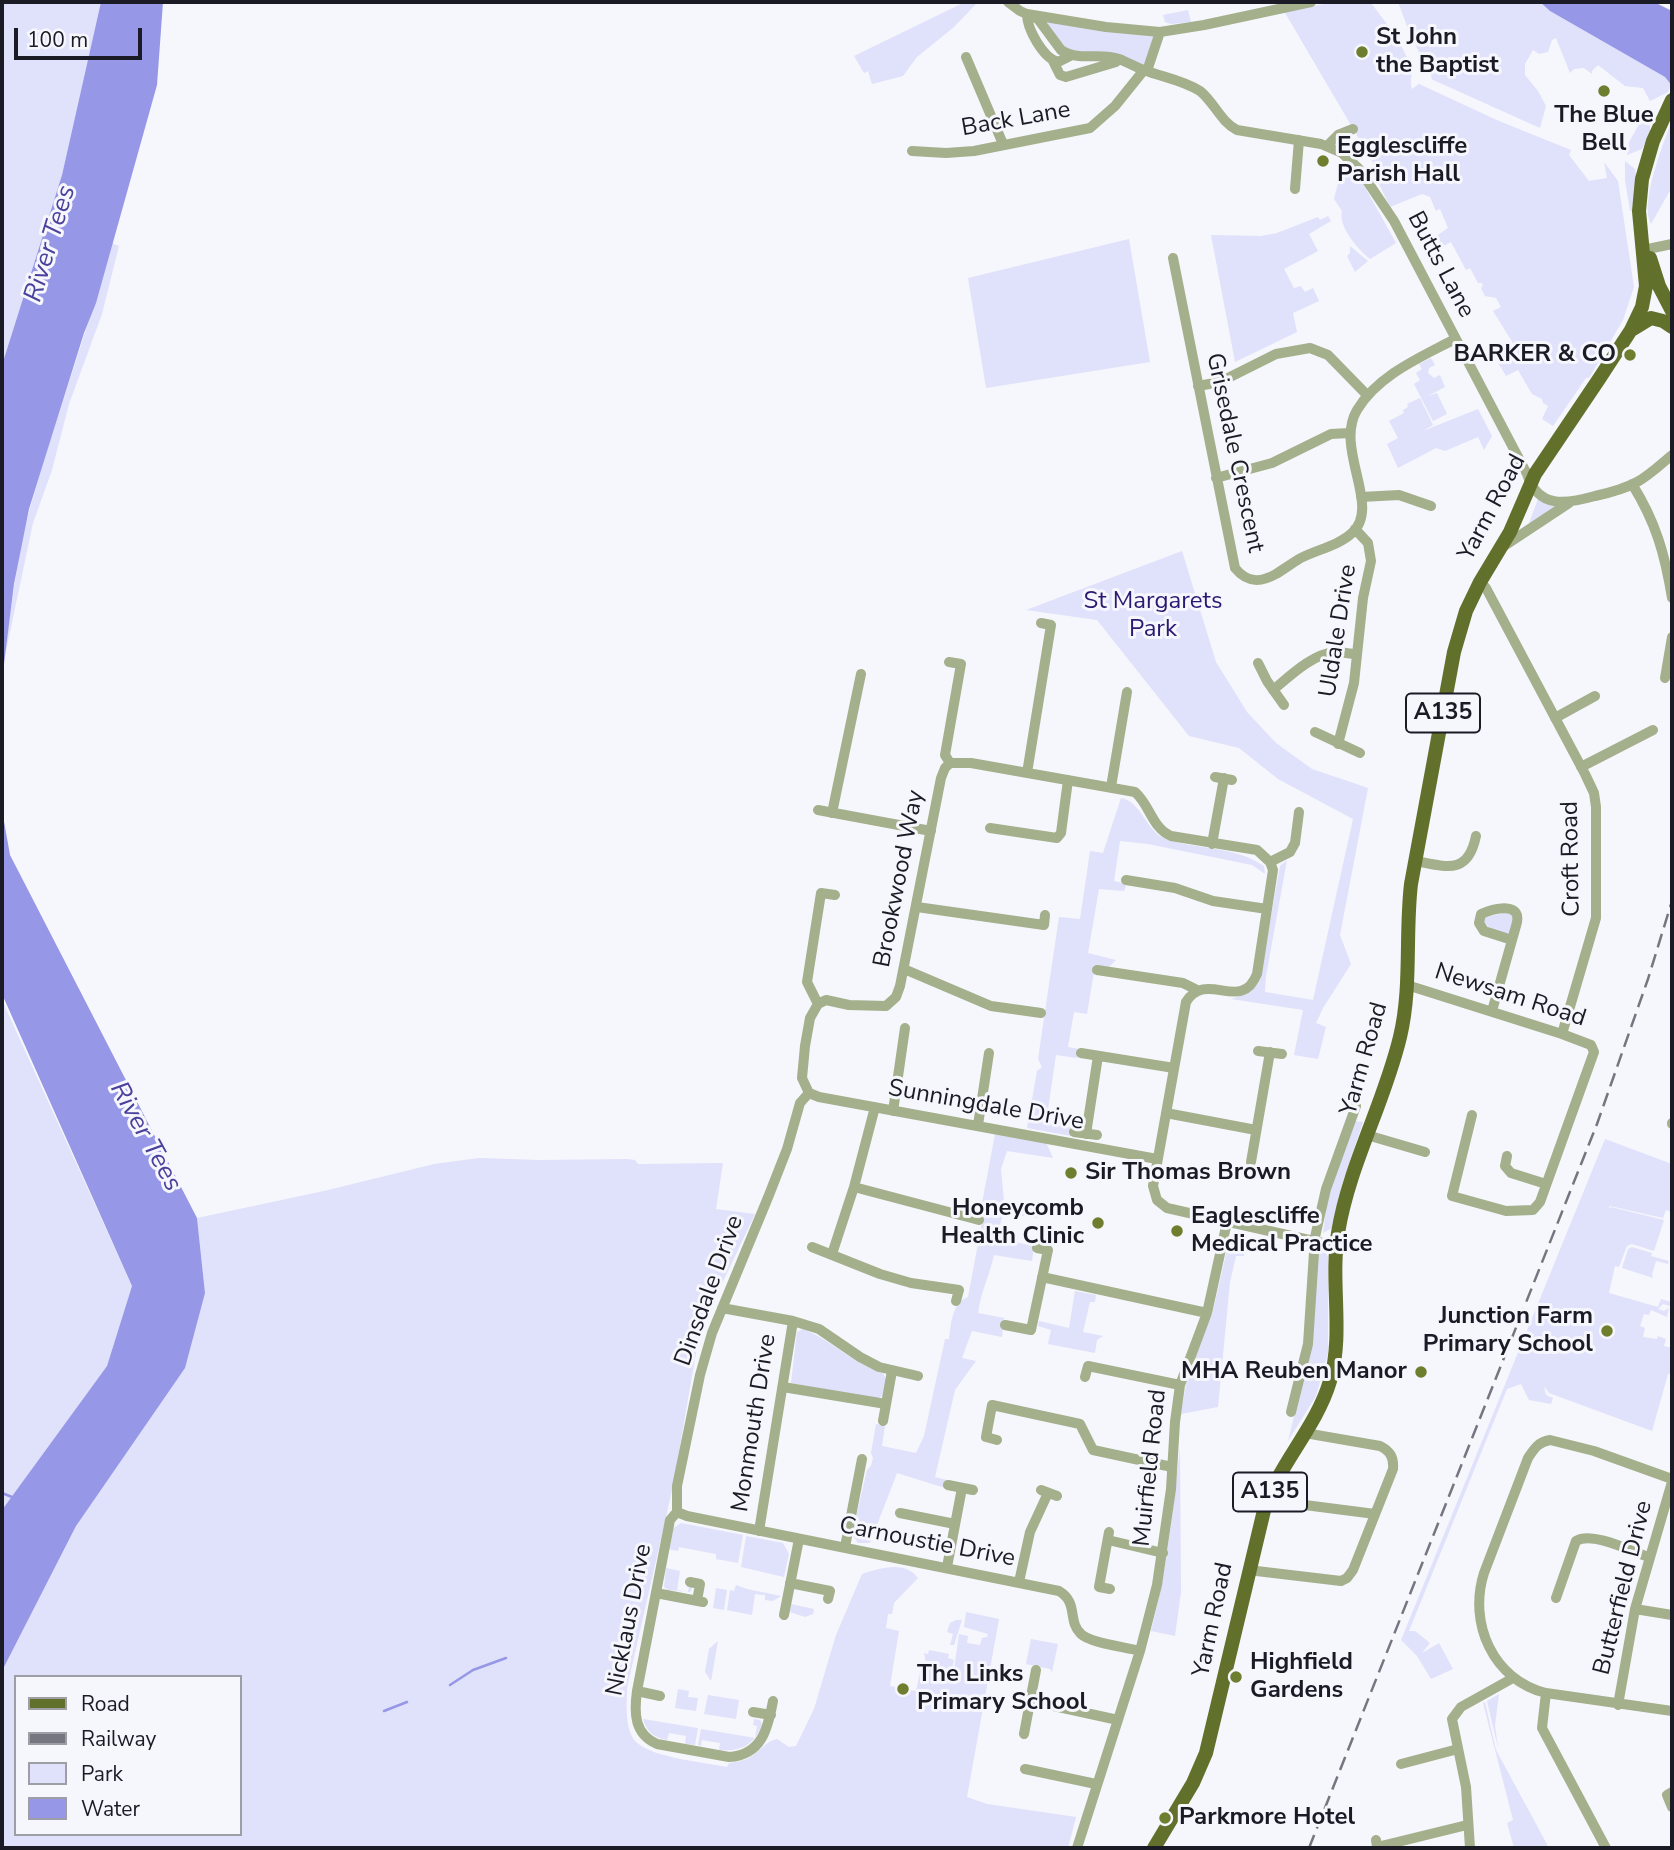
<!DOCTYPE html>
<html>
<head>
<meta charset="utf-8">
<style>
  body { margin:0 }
  #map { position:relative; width:1674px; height:1850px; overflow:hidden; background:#f6f6fd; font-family:"Nunito Sans",sans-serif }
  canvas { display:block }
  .frame { position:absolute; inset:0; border:4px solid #1b1b26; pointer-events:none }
  .legend { position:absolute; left:14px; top:1675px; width:228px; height:161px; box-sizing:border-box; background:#f6f6fd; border:2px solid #9e9ea7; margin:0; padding:9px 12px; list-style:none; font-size:21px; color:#1b1b26 }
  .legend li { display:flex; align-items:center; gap:14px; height:35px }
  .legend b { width:35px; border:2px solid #9e9ea7 }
  .scale { position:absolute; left:14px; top:28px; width:128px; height:32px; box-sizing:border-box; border:4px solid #1b1b26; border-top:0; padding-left:9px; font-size:21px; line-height:24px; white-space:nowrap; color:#1b1b26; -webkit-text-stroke:5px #f6f6fd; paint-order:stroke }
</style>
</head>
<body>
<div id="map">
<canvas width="1674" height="1850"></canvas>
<div class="frame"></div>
<ul class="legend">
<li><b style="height:9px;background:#61712b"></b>Road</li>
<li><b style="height:9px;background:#767680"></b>Railway</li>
<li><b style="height:19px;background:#e0e1fa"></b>Park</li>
<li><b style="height:19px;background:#9697e6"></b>Water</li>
</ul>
<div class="scale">100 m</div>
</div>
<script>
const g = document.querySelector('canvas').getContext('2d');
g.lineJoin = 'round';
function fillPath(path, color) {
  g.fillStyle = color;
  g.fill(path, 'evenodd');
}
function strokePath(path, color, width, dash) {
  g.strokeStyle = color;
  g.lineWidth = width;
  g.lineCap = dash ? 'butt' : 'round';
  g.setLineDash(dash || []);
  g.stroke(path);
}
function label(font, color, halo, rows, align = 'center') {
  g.font = font + ' "Nunito Sans",sans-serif';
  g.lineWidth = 6;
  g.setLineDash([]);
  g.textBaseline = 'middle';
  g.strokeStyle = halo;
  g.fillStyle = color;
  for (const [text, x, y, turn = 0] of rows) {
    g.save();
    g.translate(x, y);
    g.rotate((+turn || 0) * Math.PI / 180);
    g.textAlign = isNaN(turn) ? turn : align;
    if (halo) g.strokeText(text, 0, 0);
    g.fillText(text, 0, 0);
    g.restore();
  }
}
fillPath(new Path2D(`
  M2,2H101L62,175L2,365Z
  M965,2H978L954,27L917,57L903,76L872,84L868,71L864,73L854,56Z
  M1336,2L1372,4C1387,24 1402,43 1411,67C1413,75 1409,81 1412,89L1419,84L1499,121L1571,150L1569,155L1589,181L1607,178L1604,162L1618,181L1634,287L1623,320L1589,378H1586L1553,426L1542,419L1548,406L1543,403L1542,399L1532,394L1518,370L1506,376L1497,361L1516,348L1493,311L1501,307L1496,298L1485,296L1481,288L1483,286L1482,283H1478L1470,268L1466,270L1451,242L1441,247L1435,237L1448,228L1440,209L1436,211L1430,197L1422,194L1390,207L1379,184L1372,161L1284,11Z
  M1398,2H1540L1550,11L1665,77L1671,85L1668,92L1650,101L1643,88L1625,86L1598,65L1592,71V74L1584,68L1574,69L1570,73L1556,38L1552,40L1548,52L1539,54L1533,50L1525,64V75L1538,91L1546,106L1540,128L1431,79L1432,78L1410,34Z
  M1188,10L1191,22L1171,24L1165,22L1163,15Z
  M1049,22L1152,34L1155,38L1145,65L1081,55L1062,46L1047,24Z
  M1642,119L1650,123V135L1642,149L1627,155L1629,142Z
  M1672,120V187L1651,224C1639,203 1664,142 1672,120Z
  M1625,161L1635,169L1636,175L1632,211H1630L1625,180Z
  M1343,163L1362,182L1396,243L1370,259C1358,249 1338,227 1342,211L1334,199Z
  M1328,216L1331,221L1309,234L1318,251L1284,269L1294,288L1301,286L1305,292L1313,288L1319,301L1293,313L1297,332L1235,362L1211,235L1261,236L1277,233L1318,217L1320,220Z
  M1129,239L1150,362L986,388L968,278Z
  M111,243L119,246L102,314L69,404L52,470L33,523L3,665C11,613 16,558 30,508C55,419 88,332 111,243Z
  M1350,246L1368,261L1355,272L1347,256L1350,253Z
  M1431,358L1435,365L1429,368L1428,373L1434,378L1440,375L1445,387L1428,396L1437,393L1447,414L1433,421L1414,384L1420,380L1416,373L1422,369L1419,364Z
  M1420,398L1433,425L1423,431L1478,409L1492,436L1484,450L1478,437L1445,451L1436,448L1398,468L1387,444L1398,438L1389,421L1404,413L1403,410L1408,407L1407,404Z
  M1538,499L1556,507L1528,526Z
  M1182,551L1216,662L1247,712L1276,743L1312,769L1368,788L1340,935L1351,964L1323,1008L1316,1023L1326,1027L1318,1059L1294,1055L1303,1010L1231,999L1248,993L1259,983L1280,866L1287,860L1266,976L1265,992L1313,1000L1353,819L1278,779L1239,748L1189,736L1097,620L1026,610Z
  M1121,798C1142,802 1146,831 1164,838C1197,851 1231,844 1264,866L1265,874L1252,865L1148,844L1120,841L1114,881L1123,883L1126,886L1124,891L1099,889L1088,953L1116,960L1109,967L1095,966L1087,1014L1074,1012L1068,1047L1079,1049L1077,1058L1056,1055L1046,1123L1073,1128L1071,1136L1027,1128L1037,1071L1042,1067L1038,1059L1059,917L1080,919L1090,851L1103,853Z
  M1508,912L1514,914L1512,930L1508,934L1492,930L1483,921V918Z
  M2,1000L132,1286L107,1366L2,1510Z
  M1355,1121L1363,1122L1342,1185L1332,1228L1323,1233L1329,1188Z
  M995,1134L1046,1142L1053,1158L1007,1151L1001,1169L1004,1202L1040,1208L1038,1218L1003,1213L997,1238L1034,1246L1032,1261L994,1255C989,1277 981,1291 978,1313L1004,1318L1002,1337L972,1331L962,1358L976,1361L955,1390L935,1477L947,1480L945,1488L897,1473L870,1543H858L852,1534L867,1470L871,1466L873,1458L871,1453L876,1424L885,1425L882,1446L916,1453L924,1436L945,1339H949C951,1324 952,1302 968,1297L983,1217L980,1214Z
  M1605,1139L1672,1164V1212L1666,1210L1663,1218L1610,1206L1608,1209L1611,1207L1664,1220L1654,1251L1632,1244L1627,1246L1619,1267L1615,1266L1609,1293L1658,1307L1661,1299L1671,1302L1670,1306L1663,1304L1658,1309L1664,1311L1669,1308L1667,1317L1651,1310L1649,1315L1644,1314L1640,1326L1645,1328L1643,1337L1657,1339L1658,1336L1666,1339L1664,1346L1672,1348L1670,1367L1672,1368V1373L1668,1374L1652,1431L1549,1393L1544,1386L1546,1395L1553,1398L1551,1404L1529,1400L1521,1384L1507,1389L1409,1631H1415L1430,1643L1422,1653L1439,1643L1453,1669L1431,1679L1417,1656L1401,1640Z
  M479,1158L539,1160L627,1159L635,1160L638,1164L723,1163L716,1209L755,1214L700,1330L673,1486L627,1688C627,1704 624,1729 636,1742C653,1758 703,1762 727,1767L729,1763C735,1762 742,1761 747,1759C759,1753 764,1742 777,1739L789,1747L796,1746L814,1709L836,1635L862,1574C880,1568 905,1560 918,1578L894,1603L892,1614H888L886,1628L899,1631L890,1686L916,1691L922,1663H926L924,1653L928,1654L929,1650L949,1654L948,1658L954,1660L952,1668L954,1669L959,1634L968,1636L967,1643L980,1645L982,1638L987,1637L988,1634L964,1627L966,1612L999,1619L967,1797L987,1804L1076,1817L1068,1848H2V1671L76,1526L205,1293L197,1218L324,1191L434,1164ZM16,1677H240V1834H16Z
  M1237,1234L1247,1235L1244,1256H1236L1230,1282L1218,1407L1181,1414L1188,1373L1212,1315L1229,1241Z
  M1632,1247L1652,1253L1651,1256L1669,1261L1668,1264L1656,1261L1652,1274L1653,1278L1622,1268L1628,1249Z
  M1320,1251H1325L1328,1257V1353L1316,1396L1288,1441L1309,1354L1317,1254Z
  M1075,1291L1096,1295L1095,1302H1090L1083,1332L1103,1336L1097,1340L1095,1353L1048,1344L1051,1330L1038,1326L1039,1321L1069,1328Z
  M803,1329C831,1340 854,1364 883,1373L886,1379L884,1395L876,1400L791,1383L797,1332Z
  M1180,1448L1181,1592L1175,1636L1151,1631C1167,1571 1173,1510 1180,1448Z
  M681,1523L743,1535L738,1563L716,1559V1554L679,1547L678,1551L668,1549L672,1529Z
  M746,1536L783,1543L789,1554L784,1577L741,1567Z
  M666,1568L680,1571L677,1590L688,1592L689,1586L693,1587L690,1592L668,1590L664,1587Z
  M736,1585L747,1589L781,1596L773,1601L765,1600V1595L755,1594L752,1615L727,1610L730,1590L734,1591Z
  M716,1588L727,1590L724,1610L713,1608Z
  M791,1604L814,1609L813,1614L805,1617L790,1612Z
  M956,1620H962L954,1645H950L953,1634L947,1632L950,1623Z
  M1031,1639L1058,1644L1052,1672L1050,1669L1026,1664Z
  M718,1641L711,1681L705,1672L709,1649Z
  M678,1689L689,1691L688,1697L698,1698L696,1711L675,1708Z
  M1499,1694L1495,1725L1498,1748L1487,1701Z
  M708,1695L739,1700L736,1719L704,1714Z
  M1485,1702L1496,1750L1549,1848H1514L1507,1823L1513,1820L1483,1703Z
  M643,1719L698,1728L695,1745L685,1744L686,1736L669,1733L667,1740C654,1738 646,1731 643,1719Z
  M754,1719L760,1720L762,1724C755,1745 740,1752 719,1750L720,1743L702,1740L701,1746L698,1745L701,1729L755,1738L757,1726L753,1725Z`), '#e0e1fa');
fillPath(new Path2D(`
  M101,2H163L157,85L96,303L84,333L29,509L14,584L2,680V365L62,175Z
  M1540,2H1654L1672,11V86L1665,77L1550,11Z
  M2,810L10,855L197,1218L205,1293L185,1368L76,1526L2,1671V1510L107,1366L132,1286L2,994Z`), '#9697e6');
strokePath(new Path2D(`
  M2,1493L12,1497
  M450,1685L473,1670L506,1658
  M384,1711L407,1702`), '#9697e6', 2.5);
strokePath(new Path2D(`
  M1008,2L1020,11L1038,19L1061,50C1079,62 1099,52 1119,59C1127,62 1135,67 1144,70C1162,77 1183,80 1200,91C1214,102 1221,122 1237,130L1321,144L1342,153L1359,169L1394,221L1527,474C1538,509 1566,504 1595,496C1609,493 1624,489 1637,482C1650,475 1661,464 1672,455
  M1072,55L1058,62C1043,58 1027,29 1027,14L1106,27L1160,32
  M966,57L1003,144
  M1053,61L1060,75L1066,77L1116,62
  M1147,71L1160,32L1204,25L1311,2
  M1327,146L1338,135L1353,129
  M912,151L946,153L974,151L1090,128L1115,106L1144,70
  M1295,189L1299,140
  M1643,250L1672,244
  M1173,258L1235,568C1247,583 1260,583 1276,574C1284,569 1291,564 1299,559C1315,550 1338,546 1352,533C1382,506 1334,449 1357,410C1378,375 1421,357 1455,339
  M1198,386L1220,382L1276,354L1310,348L1328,355L1367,395
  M1216,478L1272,463L1331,434L1349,433
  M1632,484C1656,522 1665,555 1672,598
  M1361,497L1399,495L1431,506
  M1504,546L1569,503
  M1480,582L1486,588L1585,774L1594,793L1596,807V918L1562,1034
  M949,662L961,664L945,755L950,763
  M1258,663L1267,681L1284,705
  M1665,678L1672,637
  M1273,690C1290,676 1312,654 1335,652C1342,652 1350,654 1357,654
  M1555,718L1595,696
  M1315,732L1360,753
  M1338,744L1354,683L1363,598L1371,561L1368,543L1355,529
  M950,763H971L1135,792C1150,805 1152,828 1171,836L1257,850L1270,862L1273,870L1257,974C1241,1014 1207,969 1186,1002L1153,1186L1157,1200L1167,1208L1336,1246
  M1581,767L1653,730
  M1027,773L1051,625L1041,623
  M1215,777L1232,780
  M1111,787L1127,692
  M818,810L931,831
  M832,813L861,674
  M990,828L1057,838L1061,833L1068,780
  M1212,844L1224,778
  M1416,861C1447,867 1468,875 1476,836
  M1270,862L1290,852L1295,843L1299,812
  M1126,880L1175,888L1213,901L1267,909
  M917,907L1044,925L1045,915
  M904,969L991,1006L1041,1013
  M1097,970L1183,983L1197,990
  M1407,985L1562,1034L1591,1045L1594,1052L1540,1202L1533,1210L1506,1211L1452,1196L1472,1115
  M818,1004L807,982L821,893L835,895
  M1492,1011L1516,926C1524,901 1495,908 1481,914L1479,923L1484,931L1512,940
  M1258,1051L1282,1054
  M1081,1053L1174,1068
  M809,1093L802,1078L805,1046L810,1018L818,1004L826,1000L849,1005L886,1006L896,997L900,986L941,778L945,768L950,763
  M809,1093L819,1097L1157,1159
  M893,1111L905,1028
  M1166,1113L1256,1130
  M1672,1123V1124
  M978,1125L989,1053
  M1074,1132L1097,1135
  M1086,1134L1098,1056
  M1367,1135L1425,1152
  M1507,1156L1505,1166L1511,1173L1546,1184
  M1251,1162L1270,1052
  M854,1187L979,1220
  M812,1247L880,1274L911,1283L959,1290L956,1301
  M832,1254L854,1187L875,1107
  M1042,1277L1207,1313
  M722,1308L793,1321L819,1329L860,1357L879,1367L918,1376
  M1005,1325L1031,1330L1048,1250L1037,1248
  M1085,1377L1088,1366L1180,1385
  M783,1387L886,1404
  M1291,1412L1308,1344L1315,1237L1326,1189L1356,1106
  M883,1421L892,1371
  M997,1440L986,1437L992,1405L1080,1424L1093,1450L1172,1467
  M1672,1479L1594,1451L1550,1440C1538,1442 1534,1449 1528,1458L1484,1573C1468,1623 1493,1680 1546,1693L1672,1711
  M948,1485L973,1490
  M1041,1490L1057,1496
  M1297,1504L1375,1514
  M677,1512L687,1516L1059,1591C1079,1603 1067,1621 1081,1634C1090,1643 1126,1647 1140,1651
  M677,1512V1486L700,1375L712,1333L769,1195L787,1149L800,1103L809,1093
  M677,1512L670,1520L637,1691C634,1713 634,1734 657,1744L729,1757C762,1755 768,1728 773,1701
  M900,1513L955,1524
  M759,1531L793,1321
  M1109,1532L1099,1587L1110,1589
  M1108,1540L1163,1553
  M845,1547L862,1459
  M947,1567L962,1488
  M1248,1570L1341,1581L1347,1578L1353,1570L1393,1469C1394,1457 1390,1451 1380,1446L1305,1433
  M690,1582L700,1584L697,1601
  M1019,1582L1030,1532L1048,1493
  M790,1583L830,1591L828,1599
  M656,1593L703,1602
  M1556,1598L1576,1541C1592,1531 1631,1551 1648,1557
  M1635,1609L1672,1615
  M784,1615L799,1539
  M637,1691L660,1696
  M1546,1693L1542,1728L1606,1848
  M1031,1701L1118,1720
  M1618,1705L1635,1609L1672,1482
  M753,1712L771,1715
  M1024,1734L1036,1670
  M1401,1764L1458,1749
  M1025,1769L1096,1784
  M1672,1792L1667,1795L1672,1807
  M1376,1840L1377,1847L1467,1825
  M1077,1848L1140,1651L1157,1585L1171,1489L1175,1422L1180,1385L1207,1313L1227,1222
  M1470,1848L1466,1787L1452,1719L1461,1707L1513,1678`), '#a4af8b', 10);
strokePath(new Path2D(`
  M1650,258L1659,286L1672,311
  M1633,329L1651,318L1663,321L1672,327
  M1154,1848L1193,1783L1206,1753L1266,1502C1283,1460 1317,1425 1330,1381C1344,1334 1330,1282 1338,1233C1349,1165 1384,1104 1400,1037C1412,987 1405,935 1411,884L1454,652L1466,611L1480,582L1510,532L1535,474L1599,379L1631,330L1642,307L1646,286L1639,211L1642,179L1653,141L1672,100`), '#61712b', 14);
strokePath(new Path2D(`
  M1309,1848L1597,1124L1648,979L1672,901`), '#767680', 2.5, [14, 7]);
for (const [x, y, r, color] of [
  [1362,52,7,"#6d7f2f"],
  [1604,91,7,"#6d7f2f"],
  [1323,161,7,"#6d7f2f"],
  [1630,355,7,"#6d7f2f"],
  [1071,1173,7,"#6d7f2f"],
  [1098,1223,7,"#6d7f2f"],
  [1177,1231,7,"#6d7f2f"],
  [1607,1331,7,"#6d7f2f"],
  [1421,1372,7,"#6d7f2f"],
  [1236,1677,7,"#6d7f2f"],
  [903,1689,7,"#6d7f2f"],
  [1165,1818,7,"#6d7f2f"]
]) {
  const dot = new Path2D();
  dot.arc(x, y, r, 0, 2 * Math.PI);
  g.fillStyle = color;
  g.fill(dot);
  strokePath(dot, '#f6f6fd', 2.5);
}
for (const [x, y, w] of [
  [1443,713,74],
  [1270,1492,74]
]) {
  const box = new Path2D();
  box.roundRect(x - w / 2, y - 19.5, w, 39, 5);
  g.fillStyle = '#f6f6fd';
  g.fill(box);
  strokePath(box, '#1b1b26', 2);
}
label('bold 23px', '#1b1b26', null, [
  ["A135",1443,713],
  ["A135",1270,1492]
]);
label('bold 24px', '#1b1b26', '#f6f6fd', [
  ["St John",1376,38],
  ["the Baptist",1376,66],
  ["The Blue",1604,116,"center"],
  ["Bell",1604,144,"center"],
  ["Egglescliffe",1337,147],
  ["Parish Hall",1337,175],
  ["BARKER & CO",1616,355,"right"],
  ["Sir Thomas Brown",1085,1173],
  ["Honeycomb",1084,1209,"right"],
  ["Health Clinic",1084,1237,"right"],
  ["Eaglescliffe",1191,1217],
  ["Medical Practice",1191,1245],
  ["Junction Farm",1593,1317,"right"],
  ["Primary School",1593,1345,"right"],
  ["MHA Reuben Manor",1407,1372,"right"],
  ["Highfield",1250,1663],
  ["Gardens",1250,1691],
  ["The Links",917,1675],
  ["Primary School",917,1703],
  ["Parkmore Hotel",1179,1818]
], 'left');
label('24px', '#1b1b26', '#f6f6fd', [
  ["Back Lane",1016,120,-10],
  ["Butts Lane",1440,265,62],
  ["Grisedale Crescent",1234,453,78],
  ["Yarm Road",1493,508,-62],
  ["Uldale Drive",1339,631,-81],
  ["Croft Road",1572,859,-91],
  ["Brookwood Way",900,879,-79],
  ["Newsam Road",1510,996,18],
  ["Yarm Road",1365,1059,-74],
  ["Sunningdale Drive",986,1106,10],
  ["Dinsdale Drive",710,1291,-70],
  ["Monmouth Drive",755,1423,-81],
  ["Muirfield Road",1151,1468,-84],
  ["Carnoustie Drive",927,1543,11],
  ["Butterfield Drive",1624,1588,-76],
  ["Nicklaus Drive",630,1620,-79],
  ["Yarm Road",1214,1620,-78]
]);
label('24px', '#2a1872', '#f6f6fd', [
  ["St Margarets",1153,602],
  ["Park",1153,630]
]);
label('italic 26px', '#49419c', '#f6f6fd', [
  ["River Tees",51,244,-73],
  ["River Tees",145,1137,61]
]);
</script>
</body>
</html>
